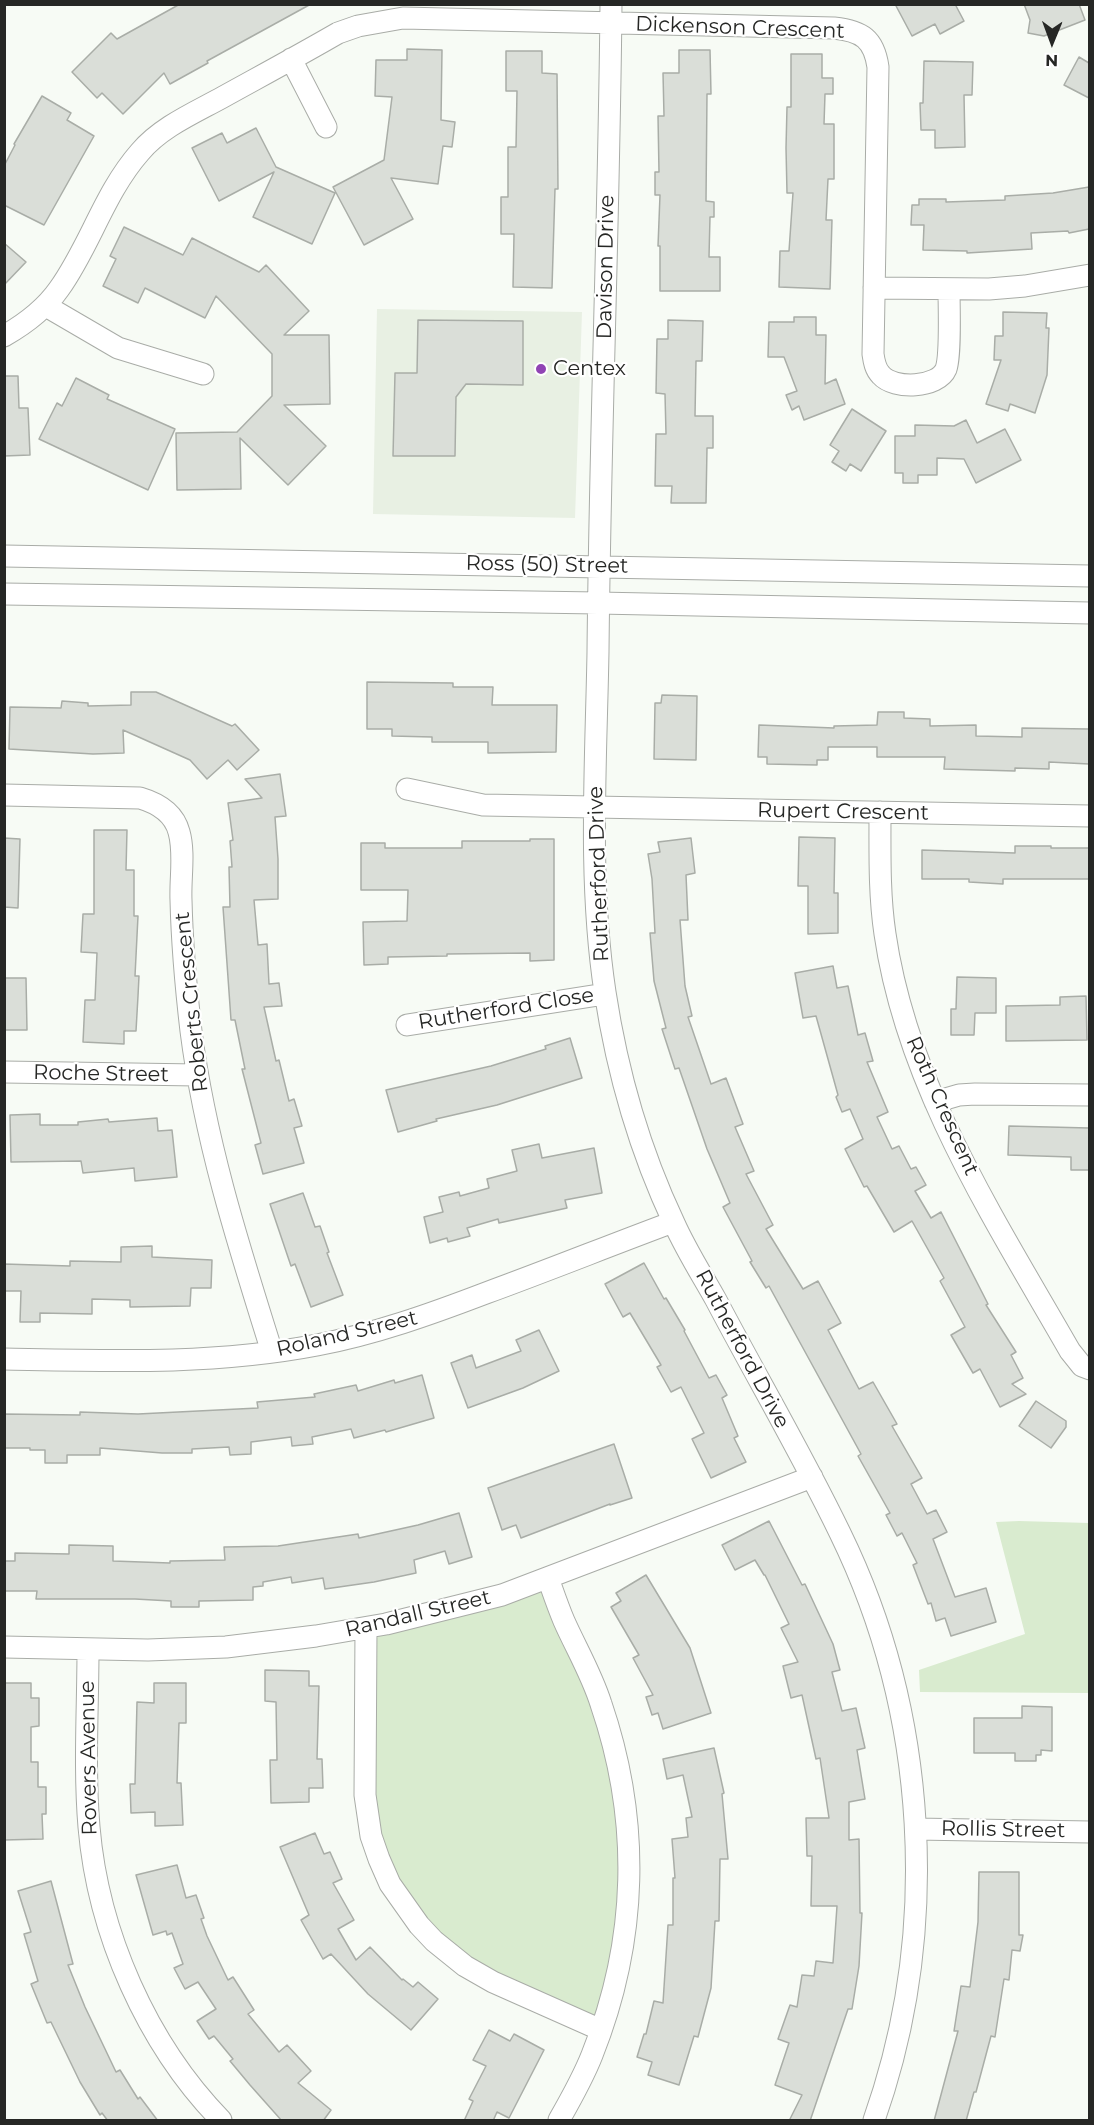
<!DOCTYPE html>
<html>
<head>
<meta charset="utf-8">
<style>
  body { margin:0 }
  #map { position:relative; width:1094px; height:2125px; overflow:hidden; background:#f7fbf5; font-family:Montserrat,sans-serif }
  canvas { display:block }
  .frame { position:absolute; inset:0; border:6px solid #262725; pointer-events:none }
  .north { position:absolute; left:1022px; top:12px; width:60px; height:60px; -webkit-text-stroke:4px #fff; paint-order:stroke; rotate:181deg; font-size:16px; font-weight:700; line-height:24px; text-align:center; color:#262725 }
  .north::after { content:''; display:block; margin:auto; width:21px; height:27px; background:#262725; clip-path:polygon(50% 0,100% 100%,50% 72%,0 100%) }
</style>
</head>
<body>
<div id="map">
<canvas width="1094" height="2125"></canvas>
<div class="frame"></div>
<div class="north">N</div>
</div>
<script>
const g = document.querySelector('canvas').getContext('2d');
g.lineJoin = 'round';
function fillPath(path, color) {
  g.fillStyle = color;
  g.fill(path, 'evenodd');
}
function strokePath(path, color, width, dash) {
  g.strokeStyle = color;
  g.lineWidth = width;
  g.lineCap = dash ? 'butt' : 'round';
  g.setLineDash(dash || []);
  g.stroke(path);
}
function label(font, color, halo, rows, align = 'center') {
  g.font = font + ' Montserrat,sans-serif';
  g.lineWidth = 4.5;
  g.setLineDash([]);
  g.textBaseline = 'middle';
  g.strokeStyle = halo;
  g.fillStyle = color;
  for (const [text, x, y, turn = 0] of rows) {
    g.save();
    g.translate(x, y);
    g.rotate((+turn || 0) * Math.PI / 180);
    g.textAlign = isNaN(turn) ? turn : align;
    if (halo) g.strokeText(text, 0, 0);
    g.fillText(text, 0, 0);
    g.restore();
  }
}
fillPath(new Path2D(`
  M377,309L582,312L575,518L373,514Z`), '#e8f0e3');
fillPath(new Path2D(`
  M1019,1521L1089,1523V1693L920,1692L919,1670L1025,1634L996,1522Z
  M548,1578L591,1677L628,1835L601,2030L465,1966L379,1859L366,1628Z`), '#d9ebcf');
const building = new Path2D(`
  M180,4H311L207,61L208,63L170,84L164,73L123,114L102,93L97,98L72,72L111,33L117,39Z
  M895,4H955L964,21L940,34L935,24L912,36Z
  M1024,4H1079L1085,20L1044,36L1028,33L1030,20Z
  M407,49L442,50L441,120L455,122L452,147L443,146L438,184L391,178L413,219L364,245L333,187L384,160L392,97L375,96L376,60H407Z
  M679,50H710L711,94H707L706,201L714,202V217H710L709,257H720V291H660V246H658L660,195H655V172H659L658,116H664L663,73H679Z
  M506,51H542V73L557,74L558,189H555L552,288L513,287L514,234H501V197H508V147H516L517,91H506Z
  M791,54H822V78H833V94H825L824,124H834V179H828L826,220H832L830,289L779,287L780,251H789L793,193H787L786,148L787,107H791Z
  M1079,57L1089,63V98L1064,85Z
  M924,61L973,62L972,95H964L965,147L935,148V130H921L920,103H923Z
  M42,96L71,113L67,120L94,136L44,225L4,205V166L15,145L14,144Z
  M256,128L276,167L335,193L312,244L253,217L274,172L219,201L192,148L222,133L227,143Z
  M1089,187V229L1069,233L1068,231L1031,233L1032,249L967,253V251L923,250L924,225H911L912,205H919V199H946V202L1005,200V196L1053,193Z
  M124,227L183,255L192,238L259,272L266,265L309,311L284,335H329L330,404L284,405L326,446L288,485L240,438L241,489L177,490L176,433L237,432L272,396V354L216,296L205,318L145,288L138,303L103,286L116,259L110,256Z
  M4,243L26,262L4,285Z
  M1003,312L1047,313L1046,328H1049L1047,375L1035,413L1010,404L1008,411L986,404L1001,360H994L995,336H1003Z
  M794,317H816V335H826L825,384L836,379L845,404L804,420L799,406L792,410L786,395L797,391L784,357H768L769,322H794Z
  M418,320L523,321V385L466,384L456,397L455,456H393L395,373H417Z
  M668,320L703,321L702,361H696L695,416H713V448H707L706,503H671L672,486H655L656,434H666L665,394L656,393L657,339H668Z
  M4,376H18L19,408H28L30,455L4,456Z
  M76,378L109,395L107,399L175,429L148,490L39,439L57,403L62,406Z
  M852,409L886,431L861,471L850,464L846,471L832,462L839,451L830,445Z
  M966,420L977,443L1005,429L1021,460L976,483L964,459L937,458V475H918V483H903V473H895V436H915V425L954,426Z
  M367,682L453,683V687H493L492,705H557L556,752L488,753V742H432V737L392,736V729H367Z
  M131,692H156L232,726L235,724L259,750L237,770L228,760L207,779L190,760L123,730L124,753L93,754L9,749L10,707L61,708L62,701L88,703V706L131,705Z
  M662,695L697,696L696,760L654,759L655,703H661Z
  M878,712H904V718L930,719V726L976,725V736L1022,737V728L1089,729V764L1049,762V769L1015,768V771L944,769L945,757H877V747H828V760H817V765L767,764V757H758L759,725L834,728V726L877,725Z
  M280,774L286,816L275,817L278,859V899L254,900L258,945L267,944L269,984L279,983L282,1006L264,1007L276,1061L279,1060L289,1101L294,1099L302,1126L294,1128L304,1163L263,1174L255,1145L261,1143L242,1069H245L235,1020H231L223,907H230L229,867H232L230,841L233,840L228,803L262,798L245,779Z
  M94,830H127L126,870H134V916H138L135,976H139L138,996L136,1031H124V1044L83,1042L85,1000H95L97,953L81,952L83,914H94Z
  M799,837L835,838L834,893H838V933L808,934V886H798Z
  M4,838L20,839L18,908L4,907Z
  M691,838L695,873L686,875L688,920H680L685,986L692,1016L688,1017L711,1084L726,1078L743,1124L735,1127L754,1171L746,1174L773,1225L766,1229L803,1289L818,1281L841,1323L828,1330L859,1389L873,1382L897,1424L892,1426L922,1478L911,1484L927,1514L936,1510L947,1532L933,1539L955,1597L986,1588L996,1622L951,1636L945,1618L936,1621L931,1603L928,1604L913,1565L917,1563L902,1533L897,1536L886,1515L890,1513L858,1456L861,1454L769,1286L766,1288L750,1262L752,1261L723,1207L730,1203L707,1149L679,1068L675,1069L662,1029L666,1028L654,981L650,933H655L652,879L648,854L660,852L658,842Z
  M530,839H554V960L530,961V953L447,954V956L388,957V964L364,965L363,922L407,921L408,890H361V843H385V848H462V841H530Z
  M1015,846H1051V848H1089V879H1003V884L969,882V879H922V850L1015,853Z
  M833,966L837,988L848,986L858,1035L865,1033L873,1061L867,1062L888,1112L877,1117L892,1149L899,1146L911,1169L916,1167L926,1185L915,1191L931,1218L941,1212L988,1304L986,1305L1016,1352L1011,1355L1023,1378L1012,1384L1026,1394L1000,1407L980,1369L973,1373L951,1335L965,1327L940,1281L944,1278L912,1221L894,1232L867,1186L864,1187L845,1149L863,1139L850,1109L842,1112L836,1097L838,1095L816,1016L803,1018L795,973Z
  M957,977L996,978V1013H975L974,1035H951V1009H956Z
  M4,978H26L27,1030H4Z
  M1086,996L1087,1040L1006,1041V1006L1060,1005V997Z
  M570,1038L582,1078L497,1105L436,1119L437,1121L398,1132L386,1090L491,1066L546,1049L545,1046Z
  M40,1114V1125H78V1122L108,1119L109,1122L157,1118L158,1131L172,1130L177,1177L135,1181L134,1168L83,1173L81,1161L11,1162L10,1115Z
  M1009,1126L1089,1128V1170H1071V1157L1008,1155Z
  M539,1144L542,1158L594,1148L602,1193L565,1200L567,1208L499,1223L498,1219L467,1228L470,1236L448,1242L447,1238L430,1243L424,1217L443,1212L439,1197L459,1192L460,1196L489,1188L487,1179L517,1171L512,1150Z
  M303,1193L315,1227L320,1226L329,1252L327,1253L343,1295L311,1307L295,1264L291,1266L270,1204Z
  M152,1246V1257L212,1260L211,1288H191L190,1306L130,1307V1300L92,1299V1314L40,1313V1322H20L21,1291H4V1264L70,1266V1261L121,1262V1247Z
  M644,1263L664,1299L666,1298L685,1330L684,1331L709,1378L716,1375L727,1395L722,1398L738,1436L734,1438L746,1462L711,1478L692,1439L704,1433L681,1387L671,1392L657,1367L661,1365L630,1313L623,1317L605,1284Z
  M539,1330L559,1371L523,1388L468,1408L451,1363L472,1355L476,1368L521,1351L516,1340Z
  M422,1375L434,1418L386,1432L385,1430L354,1438L351,1429L312,1437L313,1444L292,1446L291,1437L251,1442V1454L230,1455L229,1447L192,1449V1453H162L100,1448V1455H67V1463H45V1450H30V1448H4V1414L80,1415V1412L138,1414L258,1408L257,1402L315,1397L314,1394L356,1385L358,1391L394,1380L395,1383Z
  M1036,1401L1066,1421V1427L1051,1448L1019,1426Z
  M614,1444L632,1498L610,1505V1504L521,1538L516,1525L502,1530L488,1488Z
  M459,1513L472,1557L449,1564L445,1551L414,1560L416,1573L374,1582L325,1589L323,1578L292,1583L291,1577L263,1582V1586L253,1587V1600L199,1601V1607H171V1601L135,1599H36L37,1591H4V1561H15V1553L69,1554V1545L113,1546V1561L170,1563V1561L225,1560L224,1547L278,1546L358,1534L359,1538L418,1525Z
  M769,1521L802,1585L805,1584L833,1644L840,1670L832,1672L842,1711L856,1708L865,1748L857,1750L865,1799L849,1802V1840L859,1839L860,1913H862L859,1966L852,2009H848L810,2121H789L802,2095L775,2085L789,2043L778,2039L790,2005L797,2007L802,1975L814,1976L816,1961L833,1963L837,1906H811L812,1856H807L806,1818H829L820,1758L816,1759L802,1695L791,1698L783,1666L798,1662L781,1628L789,1624L765,1575H764L755,1560L735,1570L722,1545Z
  M646,1575L690,1648L711,1713L663,1729L658,1713L652,1715L646,1697L653,1695L633,1658L639,1655L611,1607L621,1601L616,1593Z
  M265,1670L309,1671V1686H319L317,1759H322L323,1788H309V1802L271,1803L270,1760H277L276,1702L265,1701Z
  M4,1683H31V1698H39V1726L31,1727V1762H38V1787H46V1814H42L43,1839L4,1840Z
  M154,1683H186V1723H179L177,1783H181L183,1825L155,1826V1812L131,1813L130,1784H135L137,1702L154,1703Z
  M1022,1706L1052,1707V1751L1041,1750V1755H1036V1761H1015V1753H974V1718H1022Z
  M714,1748L724,1793L722,1794L728,1859H720L719,1921H715L711,1988L698,2037L694,2036L679,2085L648,2075L652,2062L637,2057L644,2034H646L654,2001L663,2003L668,1925H673V1878H675L672,1839L688,1837L686,1818L692,1817L683,1775L667,1779L663,1759Z
  M315,1833L324,1854L330,1852L342,1879L333,1883L354,1920L338,1929L356,1960L370,1947L402,1980L403,1979L413,1987L418,1982L438,1999L411,2030L368,1994L331,1954L323,1959L301,1920L309,1915L280,1847Z
  M177,1865L186,1898L196,1895L204,1918L201,1919L207,1936L228,1980L233,1977L254,2010L248,2014L279,2052L287,2045L311,2071L298,2083L331,2110L323,2121H282L250,2085L230,2061L233,2059L214,2036L209,2039L197,2021L216,2009L198,1982L185,1989L174,1968L183,1964L172,1933L167,1935L166,1931L153,1935L136,1875Z
  M979,1872H1019V1935H1023L1020,1951L1012,1950L1009,1980L1004,1979L995,2037L991,2036L976,2092H974L966,2121H934L958,2031H954L961,1986L970,1987L978,1922Z
  M51,1881L73,1964L68,1965L85,2007L116,2072L120,2070L138,2099L140,2097L158,2121H108L102,2113L100,2115L80,2082L51,2022L47,2023L31,1984L38,1981L24,1934L31,1932L18,1891Z
  M489,2030L510,2041L514,2034L544,2050L509,2118L497,2112L493,2121H464L473,2101L469,2099L486,2066L473,2060Z`);
fillPath(building, '#daded8');
strokePath(building, '#a9ada7', 1.5);
const minor = new Path2D(`
  M611,4C609,220 600,436 598,652C596,765 588,880 605,992C617,1071 640,1151 674,1223C686,1250 702,1275 716,1300C757,1378 802,1454 840,1533C928,1713 941,1931 874,2120
  M291,59L326,127
  M874,288L989,289L1025,286L1090,275
  M46,306L118,348L203,374
  M4,336C25,324 45,309 59,289C90,246 104,193 140,152C161,127 194,113 223,97C261,76 300,55 338,33L358,26L403,18L834,28C862,31 874,39 878,67L873,354C874,361 875,369 881,375C894,390 938,388 946,369C951,355 949,307 949,290
  M4,556L1090,576
  M4,594L598,603L1090,613
  M407,789L483,805L1090,816
  M4,795L140,798C157,803 174,813 179,832C185,853 180,878 181,900C182,943 186,988 191,1031C205,1141 239,1247 272,1352
  M880,812C880,853 879,894 885,934C907,1086 995,1220 1070,1351L1082,1366L1090,1369
  M407,1025L605,994
  M4,1072L197,1075
  M935,1102L959,1095L975,1094L1090,1095
  M4,1359C109,1361 213,1365 317,1345C375,1334 431,1314 486,1293C549,1270 611,1245 673,1222
  M548,1578C553,1592 558,1607 564,1621C576,1648 592,1675 601,1704C641,1821 638,1940 592,2055C583,2078 571,2099 559,2120
  M366,1628L365,1795L371,1836L379,1859L390,1884L419,1925L434,1941L465,1966L493,1982L601,2030
  M4,1647L148,1650L226,1647L316,1636L386,1624L502,1595L812,1477
  M88,1649C88,1708 84,1768 89,1827C98,1933 147,2044 221,2120
  M916,1829L1090,1832`);
strokePath(minor, '#a9aca7', 23);
strokePath(minor, '#fff', 21);
for (const [x, y, r, color] of [
  [541,369,6,"#9043b4"]
]) {
  const dot = new Path2D();
  dot.arc(x, y, r, 0, 2 * Math.PI);
  g.fillStyle = color;
  g.fill(dot);
  strokePath(dot, '#fff', 2);
}
label('21px', '#262725', '#fff', [
  ["Dickenson Crescent",740,28,2],
  ["Davison Drive",606,267,-89],
  ["Ross (50) Street",547,565,1],
  ["Rupert Crescent",843,812,1],
  ["Rutherford Drive",599,874,-92],
  ["Roberts Crescent",192,1002,-96],
  ["Rutherford Close",506,1009,-9],
  ["Roche Street",101,1074,1],
  ["Roth Crescent",942,1106,66],
  ["Roland Street",347,1334,-13],
  ["Rutherford Drive",742,1349,62],
  ["Randall Street",418,1614,-13],
  ["Rovers Avenue",89,1758,-91],
  ["Rollis Street",1003,1830,1]
]);
label('21px', '#262725', '#fff', [
  ["Centex",553,369]
], 'left');
</script>
</body>
</html>
